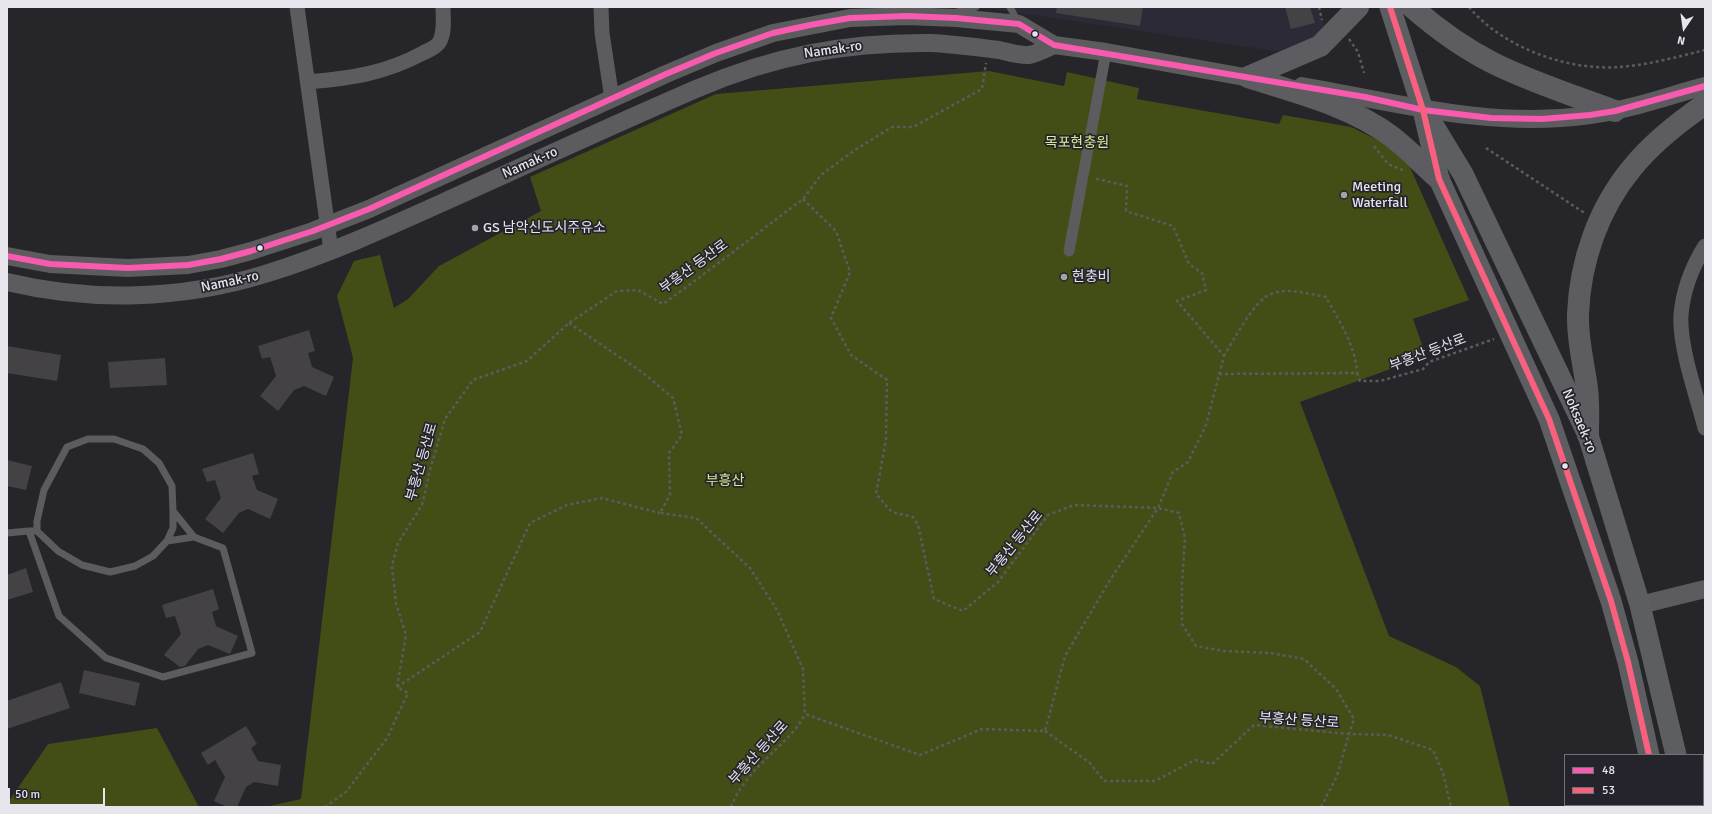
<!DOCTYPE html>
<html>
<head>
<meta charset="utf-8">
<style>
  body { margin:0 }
  #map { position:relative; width:1712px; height:814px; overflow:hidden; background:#26252a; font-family:Signika,sans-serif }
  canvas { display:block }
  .frame { position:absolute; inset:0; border:8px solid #e6e5eb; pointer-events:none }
  .legend { position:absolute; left:1564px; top:754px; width:140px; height:52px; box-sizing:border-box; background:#25232c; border:1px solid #727178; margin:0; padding:5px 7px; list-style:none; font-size:12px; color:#e6e5eb }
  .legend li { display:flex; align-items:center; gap:8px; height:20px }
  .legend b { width:20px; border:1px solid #727178 }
  .north { position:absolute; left:1664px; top:8px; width:40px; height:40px; -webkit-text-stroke:3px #25232c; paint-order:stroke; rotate:193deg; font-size:11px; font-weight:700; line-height:16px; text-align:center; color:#e6e5eb }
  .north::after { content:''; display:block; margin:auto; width:14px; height:18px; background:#e6e5eb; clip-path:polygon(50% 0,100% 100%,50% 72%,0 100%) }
  .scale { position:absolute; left:8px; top:788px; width:97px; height:18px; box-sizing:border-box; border:2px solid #e6e5eb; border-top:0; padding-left:5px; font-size:12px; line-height:14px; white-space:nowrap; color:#e6e5eb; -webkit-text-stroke:3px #25232c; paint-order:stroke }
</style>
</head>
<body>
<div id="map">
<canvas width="1712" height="814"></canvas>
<div class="frame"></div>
<ul class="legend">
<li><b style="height:5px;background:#f75aaf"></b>48</li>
<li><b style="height:5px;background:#f8607d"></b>53</li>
</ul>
<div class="north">N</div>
<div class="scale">50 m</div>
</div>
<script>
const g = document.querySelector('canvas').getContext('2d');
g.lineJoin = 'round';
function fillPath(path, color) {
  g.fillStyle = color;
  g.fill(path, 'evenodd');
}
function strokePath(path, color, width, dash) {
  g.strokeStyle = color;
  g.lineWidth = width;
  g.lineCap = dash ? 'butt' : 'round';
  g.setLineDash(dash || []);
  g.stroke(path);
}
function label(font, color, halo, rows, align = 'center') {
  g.font = font + ' Signika,"Noto Sans KR",sans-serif';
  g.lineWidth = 3.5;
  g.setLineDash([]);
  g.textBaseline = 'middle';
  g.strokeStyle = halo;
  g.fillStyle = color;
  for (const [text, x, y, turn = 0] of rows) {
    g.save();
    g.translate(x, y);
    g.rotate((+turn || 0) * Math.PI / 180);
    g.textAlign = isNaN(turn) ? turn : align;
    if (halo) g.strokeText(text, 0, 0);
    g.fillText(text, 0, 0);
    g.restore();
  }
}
fillPath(new Path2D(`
  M986,7H1319L1326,32L1282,52L986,8Z`), '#2d2a38');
fillPath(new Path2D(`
  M989,71L1064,86L1067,72L1139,88L1137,99L1279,124L1283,115L1351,127L1386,144L1410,167L1469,300L1413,319L1426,356L1300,402L1389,636L1456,667L1480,686L1510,807H265L301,799L353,358L337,296L354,261L380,255L394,308L408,299L439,266L541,211L530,177L716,94Z
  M157,728L199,807H7V804L48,744Z`), '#424e15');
fillPath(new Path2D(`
  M1057,7H1143L1140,26L1056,13Z
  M1285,7H1310L1315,23L1291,29Z
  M309,330L315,351L308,353L312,367L334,377L326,396L304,386L294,390L278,411L260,396L276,376L270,357L262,359L258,346Z
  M7,346L61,355L57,381L7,373Z
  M165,358L167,385L110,388L108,362Z
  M253,453L259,474L252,476L257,490L278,499L270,519L248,509L239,513L223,533L205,519L221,498L215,480L207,482L202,469Z
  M7,460L32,466L26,490L7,486Z
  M26,568L33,592L7,600V575Z
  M213,589L219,609L212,612L216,626L238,636L230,654L208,645L198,649L185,666L180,667L164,655L181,634L175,616L166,618L162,605Z
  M84,670L140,683L135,706L79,693Z
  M61,682L70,708L7,729V701Z
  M246,726L257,744L251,748L258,761L281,765L278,786L254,782L246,787L237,807H227L214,801L225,777L215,760L208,765L201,753Z`), '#444244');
strokePath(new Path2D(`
  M1319,7L1322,20
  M1469,7C1502,47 1567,71 1619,67C1648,65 1677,57 1705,50
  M1349,39L1358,52L1364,73
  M1374,146L1388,164L1405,171
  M1486,148L1586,214
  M803,199L836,231L850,272L831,318L851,355L887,380L886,440L876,494L892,512L913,517L918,525L934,599L963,611L998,582L1048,515L1074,505L1158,508L1179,513L1185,538L1182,584V624L1196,646L1224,651L1270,653L1304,659L1336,689L1354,719L1349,734L1388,735L1433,750L1443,773L1451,807
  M569,323L642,372L673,398L682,435L669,453L670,495L660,513L696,518L750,568L777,610L803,669L805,714L920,755L982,729L1045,731L1065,656L1110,580L1158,508L1173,472L1188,462L1206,425L1224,356L1177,301L1206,290L1202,273L1189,264L1173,226L1126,211L1127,186L1093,178
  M1224,356C1233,341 1255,299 1271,294C1288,287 1309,294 1326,297C1339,321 1356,346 1357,373
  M1219,374L1357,373L1360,381H1380L1423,369L1429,362L1494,339
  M397,687L480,632L530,523L567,505L602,498L660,513
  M1045,731L1090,763L1104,781H1155L1195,760L1212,764L1254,725L1349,734L1337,776L1321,807
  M325,807L346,792L387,738L408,693L397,687L406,635L396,603L392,566L398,543L422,505L431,466L445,419L473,380L527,361L569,323L617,291L638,290L663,304L696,280L803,199L821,175L855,150L892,127H913L982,89L986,63
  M731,807C742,777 770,757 791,734C797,728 801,721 805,714`), '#5b5b5e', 2.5, [3, 3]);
strokePath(new Path2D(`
  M1010,7L1018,22
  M957,12L976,7
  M37,531L58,551L82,565L110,572L135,566L153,556L167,541L194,537
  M7,533L29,531L59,616L106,658L163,677L252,653L223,548L194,537L173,511L172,486L159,463L143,449L114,439H88L67,447L44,490L37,521V531H29
  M167,541L173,528V511`), '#5c5c5f', 7);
strokePath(new Path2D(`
  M1069,251L1106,52`), '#5c5c5f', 11);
strokePath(new Path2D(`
  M297,7L331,251
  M601,7L602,33L612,99
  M308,82C351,78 384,74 423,53C429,50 437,47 440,41C445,31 443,17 443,7
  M1705,246C1692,267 1683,290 1681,315C1679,347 1697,396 1705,428
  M1606,805V807
  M1579,807L1586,805`), '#5c5c5f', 15);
strokePath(new Path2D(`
  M1302,86C1399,103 1491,129 1590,115C1629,110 1667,96 1705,86
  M7,256L50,264L128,268L188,265L221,259L251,251L313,231L369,209L666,74L716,53L773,33L850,18L907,16L956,18L1019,24L1054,45L1106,52L1261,80
  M7,282C91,302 181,300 265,274C330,254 393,225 455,197C535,161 615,124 696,89C773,56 846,42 930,43C953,44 976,47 999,50C1008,52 1020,56 1029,55C1037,54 1047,48 1054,45
  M1640,605L1705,589`), '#5c5c5f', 18);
strokePath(new Path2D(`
  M1390,7L1423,110L1439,179L1549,419L1611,601L1628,662L1649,755
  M1432,123L1463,174L1588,435L1640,605L1676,755
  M1660,805L1661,807
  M1688,805L1689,807`), '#5d5e61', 21);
strokePath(new Path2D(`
  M1412,7C1437,29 1465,49 1495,64C1534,83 1575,96 1615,111
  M1248,77C1297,93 1349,105 1391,136C1408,149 1423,165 1439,179
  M1248,77L1320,46L1358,7
  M1588,435C1588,420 1589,404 1587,389C1584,364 1577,340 1578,314C1580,262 1598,209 1632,168C1652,143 1679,122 1705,104`), '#5d5c61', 22);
strokePath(new Path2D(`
  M7,256L50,264L128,268L188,265L221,259L251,251L313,231L369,209L666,74L716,53L773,33L810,25L850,18L907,16L956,18L1019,24L1054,45L1365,97L1423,110L1491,118L1542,119L1590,115L1615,111L1705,86`), '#f75aaf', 6);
strokePath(new Path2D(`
  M1390,7L1423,110L1439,179L1549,419L1611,601L1628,662L1649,755`), '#f8607d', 6);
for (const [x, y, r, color] of [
  [1035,34,3.5,"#e6e5eb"],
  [1344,195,4,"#a3a2a7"],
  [475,228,4,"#a3a2a7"],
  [260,248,3.5,"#e6e5eb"],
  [1064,277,4,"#a3a2a7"],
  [1565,466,3.5,"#e6e5eb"]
]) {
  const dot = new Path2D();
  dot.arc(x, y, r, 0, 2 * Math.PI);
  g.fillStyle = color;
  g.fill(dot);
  strokePath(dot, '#25232c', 1.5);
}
label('14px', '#e6e5eb', '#25232c', [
  ["Namak-ro",833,50,-8],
  ["Namak-ro",530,163,-24],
  ["부흥산 등산로",694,267,-36],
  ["Namak-ro",230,282,-12],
  ["부흥산 등산로",1428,353,-21],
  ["Noksaek-ro",1579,421,67],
  ["부흥산 등산로",422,462,-74],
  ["부흥산 등산로",1015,544,-51],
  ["부흥산 등산로",1299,721,4],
  ["부흥산 등산로",759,753,-48]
]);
label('14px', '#d5ee91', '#25232c', [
  ["목포현충원",1077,143],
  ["부흥산",725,481]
]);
label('14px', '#e6e5eb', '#25232c', [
  ["Meeting",1352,187],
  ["Waterfall",1352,203],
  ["GS 남악신도시주유소",483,228],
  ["현충비",1072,277]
], 'left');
</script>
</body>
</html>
